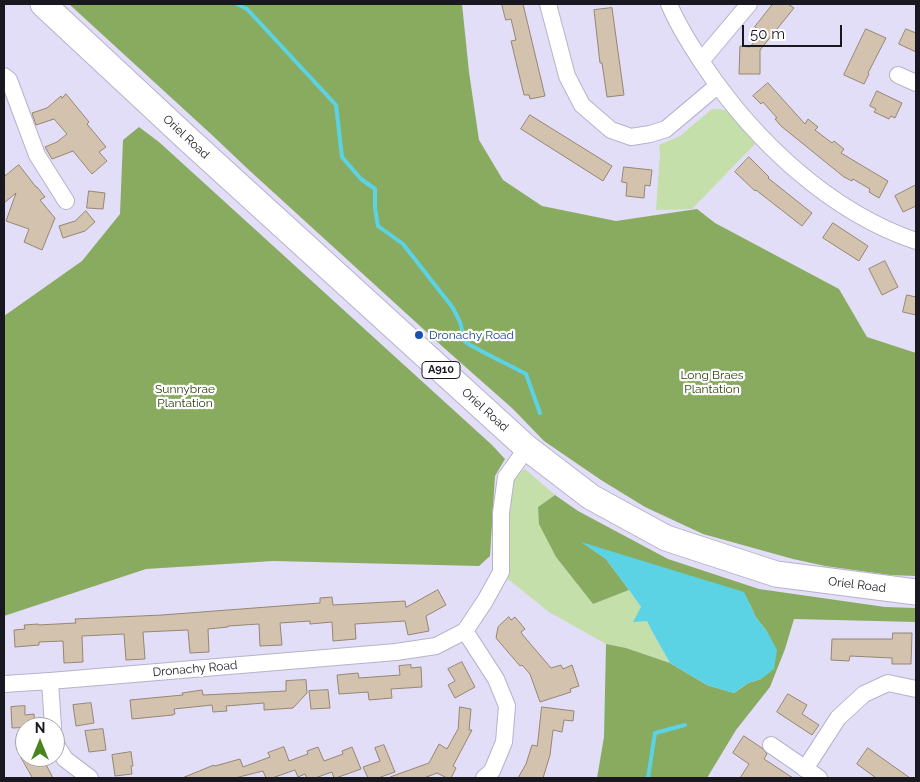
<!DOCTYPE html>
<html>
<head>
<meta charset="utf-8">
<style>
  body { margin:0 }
  #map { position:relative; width:920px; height:782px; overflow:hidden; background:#e2def7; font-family:Raleway,sans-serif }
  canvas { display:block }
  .frame { position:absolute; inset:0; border:5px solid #191820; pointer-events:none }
  .north { position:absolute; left:15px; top:717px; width:50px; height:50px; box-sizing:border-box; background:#fff; border:1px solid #a3a3a6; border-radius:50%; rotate:0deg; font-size:14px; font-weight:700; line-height:20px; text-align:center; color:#191820 }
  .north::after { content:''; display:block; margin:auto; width:18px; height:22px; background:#4a8420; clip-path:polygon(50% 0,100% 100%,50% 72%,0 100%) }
  .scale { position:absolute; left:742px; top:25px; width:100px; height:22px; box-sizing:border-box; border:2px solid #191820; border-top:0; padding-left:6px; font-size:15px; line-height:18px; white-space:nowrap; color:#191820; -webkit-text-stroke:4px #fff; paint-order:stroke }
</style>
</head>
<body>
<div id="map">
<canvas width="920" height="782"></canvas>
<div class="frame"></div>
<div class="north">N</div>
<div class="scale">50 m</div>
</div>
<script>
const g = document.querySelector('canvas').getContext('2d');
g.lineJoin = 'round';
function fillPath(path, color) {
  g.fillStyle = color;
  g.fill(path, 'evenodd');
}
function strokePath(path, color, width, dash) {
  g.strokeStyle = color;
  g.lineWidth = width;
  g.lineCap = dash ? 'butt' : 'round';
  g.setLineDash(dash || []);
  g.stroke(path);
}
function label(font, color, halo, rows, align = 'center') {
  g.font = font + ' Raleway,sans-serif';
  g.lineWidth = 4.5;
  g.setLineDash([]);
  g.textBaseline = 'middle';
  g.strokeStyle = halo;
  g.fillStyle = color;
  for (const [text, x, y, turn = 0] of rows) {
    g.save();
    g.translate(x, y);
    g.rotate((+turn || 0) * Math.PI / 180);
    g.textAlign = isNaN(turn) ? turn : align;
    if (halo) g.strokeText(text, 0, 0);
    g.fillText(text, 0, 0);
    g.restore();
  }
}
fillPath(new Path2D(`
  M712,109H719L728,111L756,143L692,209L656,210L660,153L659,145L680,136Z
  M525,469L555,495L538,507L556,557L593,604L629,590L641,607L653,633L670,663L626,648L606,644L549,612L508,579L510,478Z`), '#c4dfa9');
fillPath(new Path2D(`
  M69,4H462L469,72L479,140L503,180L542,206L616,221L697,209L715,223L839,289L867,337L916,353V576L890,575L825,566L793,559L703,534L645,507L601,480L544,441L513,409L443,347L250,171L212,135Z
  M139,127L159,142L492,445L505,459L495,476L490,556L479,566L273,561L146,569L4,616V316L82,261L120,214L123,140Z
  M555,495L578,511L668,559L759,589L885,607L916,608V622L794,619L785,649L770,687L736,730L707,778H597L604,737L606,644L626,648L670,663L707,685L734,693L748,683L761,679L768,633L755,616L750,604L583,543L606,559L629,590L593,604L556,557L539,524L538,507Z`), '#88ab60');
fillPath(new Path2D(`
  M581,542L744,592L750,604L755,616L768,633L777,650L774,669L761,679L748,683L742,687L734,693L707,685L670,663L653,633L647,621L633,622L641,607L629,590L606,559Z`), '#5bd3e5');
strokePath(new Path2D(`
  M237,4L247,9L336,105L342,157L361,179L375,189V208L378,226L403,244L453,308L460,322L465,342C485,354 506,363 526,374L540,413
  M648,778L655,733L685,725`), '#5bd3e5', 4);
const building = new Path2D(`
  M502,4H523L545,96L530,99L529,95H524L511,41L516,40L511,19L506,20Z
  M773,4H788L794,8L760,50V74H739L740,46L750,47L762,32L755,27Z
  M612,8L624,95L607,97L602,63H600L594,10Z
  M866,29L886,38L868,73L869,74L864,84L844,75Z
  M906,29L916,33V52L899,44Z
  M768,83L805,124L808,119L818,127L815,130L832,143L834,141L844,149L841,153L888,181L879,198L869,192L870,189L853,179L852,181L844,177L781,126L775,119L777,118L763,102L761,104L753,96Z
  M877,91L902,103L895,118L891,116L889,119L874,112L876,109L870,106Z
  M66,94L89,122L87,124L106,147L99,152L107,161L92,174L73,151L52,159L45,147L57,142L67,134L54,119L36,125L32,113L47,108L61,96L62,98Z
  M530,115L612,166L603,181L521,129Z
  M749,157L769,177L768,178L812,213L802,226L756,190L755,191L735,172Z
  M19,165L36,187H37L45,197L40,200L55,218L42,250L24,242L29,229L6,221L16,193L4,203V177Z
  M624,167L652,170L650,186L645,185L644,198L626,196L627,183L622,182Z
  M916,185V206L903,212L895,196Z
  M89,191L105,193L103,209L87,208Z
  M86,211L95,222L85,231L63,238L59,226L75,221Z
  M833,223L868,246L859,261L823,238Z
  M885,261L898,287L882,295L869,269Z
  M907,295L916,297V315L903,312Z
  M438,590L446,605L426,616L429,631L408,635L405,621L355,624L356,639L333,641L332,622L310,624V621L280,623L282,645L260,646L259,624L228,626V627L208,629L209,652L190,653L188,630L143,632L145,659L126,660L124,634L82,636L83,662L64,663L63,641L39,642V645L15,647L14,630L25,629L24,625L38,624V625L76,623L75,619L162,615L320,603V598L332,597L333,605L405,601L406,607Z
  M509,617L511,620L515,617L525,629L521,632L522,634L551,668L561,665L563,669L572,665L579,686L570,689L571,692L540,702L530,674L522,665L520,666L496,638L498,627Z
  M893,633H912L911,664H892V658L850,656L849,661L831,660L832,639H892Z
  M462,662L475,687L455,698L448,685L455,681L448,669Z
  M411,665V668L421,667L422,687L391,689L392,698L369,700L368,692L339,694L337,675L358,673L359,678L400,675L399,666Z
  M306,680L307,693L293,708L264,710V703L226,706L227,711L213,712L212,705L174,709L175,714H173V715L132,719L130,700L183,695L182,693L202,690L203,695L286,691V681Z
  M328,690L330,708L311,709L309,691Z
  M788,694L807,705L802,714L819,725L812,735L777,712Z
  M91,703L94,723L76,726L73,705Z
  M25,706V715L34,714L35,727L12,728L11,707Z
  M460,707L471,709L469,730H472L453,766L456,768L451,778H447L437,773L424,778H390V777L429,763L439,744L447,749L458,729Z
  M542,707L574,711L573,721L564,720L562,732L553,730L550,755L543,778H518L526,764L532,745L537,746Z
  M103,729L106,750L89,752L85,731Z
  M744,736L762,748L767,754L764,759L793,778H740L749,764L733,753Z
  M384,745L395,772L378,778H368L363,767L380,761L375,748Z
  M284,747L289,761L308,754L307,751L318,747L324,761L343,754L342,751L352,747L361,769L336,778H334L332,772L315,778H307L305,774L298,777L295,770L272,778H266L263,771L235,778H182L214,765L215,766L240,759L243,767L270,757L268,753Z
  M868,748L879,756L910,778H876L857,764Z
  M131,752L133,766H131L132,774L115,776L112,755Z
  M21,757H42L53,778H33Z`);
fillPath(building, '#d3c2ad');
strokePath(building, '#958672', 1);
const street = new Path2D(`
  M548,4L567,76L582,105L611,130L631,137L650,134L666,129L717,86
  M669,4C678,26 691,46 705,67C755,141 830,212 916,241
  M701,61L749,4
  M898,75L916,83
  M4,76L9,80L37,155L66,201
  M465,631L496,679L507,706L504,742L492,771L484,778
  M50,681L53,727
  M4,684L50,681L396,652L436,646L465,631L485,601L501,572V513L506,477L527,448
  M55,743L65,759L90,778
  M771,745L819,778
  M805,769L838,718L864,694L888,683L916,689`);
const primary = new Path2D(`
  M43,4L190,141L527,448L591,497L666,538L776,574L908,591L916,592`);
strokePath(street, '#b7b2ca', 18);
strokePath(primary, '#b7b2ca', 27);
strokePath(street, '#fff', 16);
strokePath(primary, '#fff', 25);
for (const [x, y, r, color] of [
  [419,335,5,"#1a4fb4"]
]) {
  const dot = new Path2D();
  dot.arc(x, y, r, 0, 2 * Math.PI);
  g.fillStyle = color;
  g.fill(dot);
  strokePath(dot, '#fff', 2);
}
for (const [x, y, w] of [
  [441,370,38]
]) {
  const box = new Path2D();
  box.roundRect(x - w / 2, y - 8.5, w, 17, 4);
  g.fillStyle = '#fff';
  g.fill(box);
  strokePath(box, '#191820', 1);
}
label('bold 11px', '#191820', null, [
  ["A910",441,370]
]);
label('12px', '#191820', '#fff', [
  ["Oriel Road",186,137,43],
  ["Oriel Road",485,410,42],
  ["Oriel Road",857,585,7],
  ["Dronachy Road",195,669,-5]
]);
label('12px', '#164399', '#fff', [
  ["Dronachy Road",429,335]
], 'left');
label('12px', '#2b410a', '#fff', [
  ["Long Braes",712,375],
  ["Plantation",712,389],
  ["Sunnybrae",185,389],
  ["Plantation",185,403]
]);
</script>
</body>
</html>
